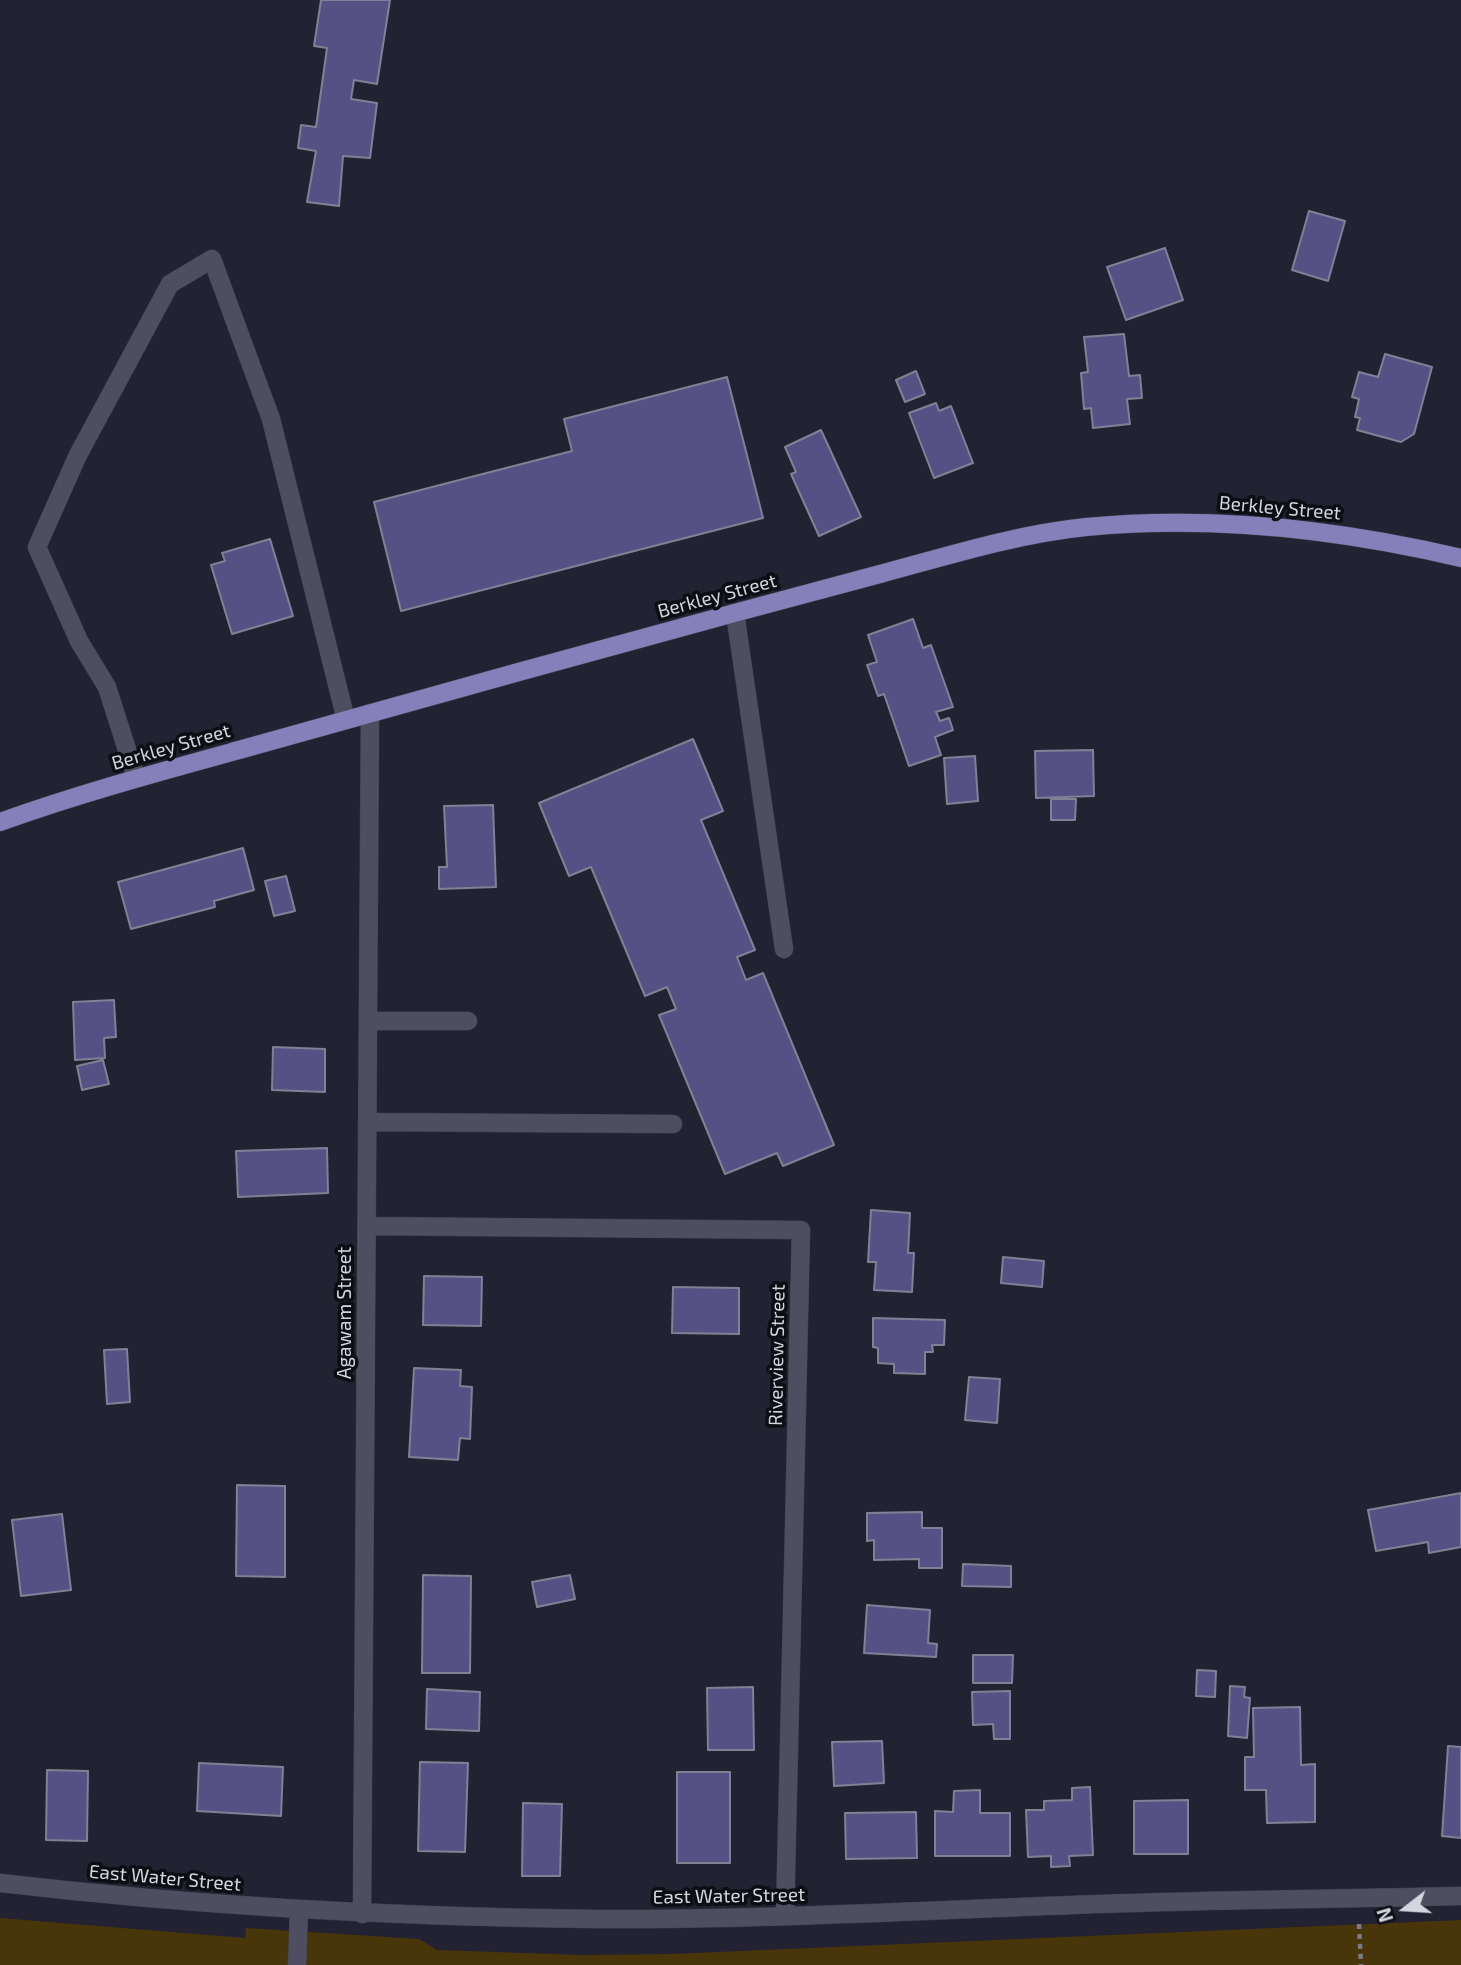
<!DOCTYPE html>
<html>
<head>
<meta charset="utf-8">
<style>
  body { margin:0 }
  #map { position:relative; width:1461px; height:1965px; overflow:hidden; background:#232232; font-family:"Exo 2",sans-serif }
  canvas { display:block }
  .north { position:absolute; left:1370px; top:1874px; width:70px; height:70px; -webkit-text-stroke:5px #0d0d14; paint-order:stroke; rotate:253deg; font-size:19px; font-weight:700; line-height:28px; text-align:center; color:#d5d5e0 }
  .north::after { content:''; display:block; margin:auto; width:24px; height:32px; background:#d5d5e0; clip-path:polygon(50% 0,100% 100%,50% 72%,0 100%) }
</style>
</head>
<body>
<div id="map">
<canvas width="1461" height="1965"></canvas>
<div class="north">N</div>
</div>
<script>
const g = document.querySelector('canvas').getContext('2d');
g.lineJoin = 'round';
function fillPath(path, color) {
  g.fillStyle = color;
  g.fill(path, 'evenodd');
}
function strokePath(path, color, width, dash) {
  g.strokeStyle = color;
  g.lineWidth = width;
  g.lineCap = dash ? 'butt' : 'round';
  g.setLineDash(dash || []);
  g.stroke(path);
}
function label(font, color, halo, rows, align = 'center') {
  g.font = font + ' "Exo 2",sans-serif';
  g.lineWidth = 7;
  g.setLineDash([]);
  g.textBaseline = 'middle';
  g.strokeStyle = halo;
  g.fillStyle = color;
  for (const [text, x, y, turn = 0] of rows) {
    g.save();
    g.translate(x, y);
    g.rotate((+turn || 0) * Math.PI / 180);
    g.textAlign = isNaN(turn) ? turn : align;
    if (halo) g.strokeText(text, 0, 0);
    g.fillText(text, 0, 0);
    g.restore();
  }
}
fillPath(new Path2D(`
  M0,1918L245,1938L246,1928L419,1939L437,1950L582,1955L671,1954L1461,1920V1965H0Z`), '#48350a');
const building = new Path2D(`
  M321,0H390L377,84L354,80L351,99L377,103L370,158L343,156L339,206L307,202L316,151L298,148L301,125L316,127L327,48L314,46Z
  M1309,211L1345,221L1328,281L1292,270Z
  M1165,248L1183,300L1126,320L1107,267Z
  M1124,334L1129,376L1140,375L1142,398L1127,399L1130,424L1093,428L1091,408L1084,409L1081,373L1088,372L1084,337Z
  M1385,354L1432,367L1414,434L1401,442L1357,430L1360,418L1355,417L1359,399L1352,397L1359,372L1378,377Z
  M916,371L925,394L905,402L896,380Z
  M727,377L763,518L401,611L374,502L572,451L564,419Z
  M936,403L939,411L951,406L973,463L934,478L909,413Z
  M821,430L861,517L819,536L791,474L796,472L785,447Z
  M270,539L293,616L232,634L211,565L225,561L222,553Z
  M913,619L923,648L931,645L953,707L936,712L940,721L949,718L953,730L935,737L941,755L909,766L884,694L878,696L867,665L877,662L868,635Z
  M693,739L723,811L701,820L755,950L737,957L746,980L763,973L834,1145L783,1166L777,1153L725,1174L659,1015L676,1009L667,987L645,996L591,867L569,876L539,803Z
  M1093,750L1094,796L1036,798L1035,751Z
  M975,756L978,801L947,804L944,758Z
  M1051,799H1076L1075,820H1051Z
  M493,805L496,887L439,889V867H447L444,806Z
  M243,848L254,890L214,901L215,907L131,929L118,882Z
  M286,876L295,911L274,916L265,881Z
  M114,1000L116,1037L104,1038L105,1058L75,1060L73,1002Z
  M273,1047L325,1049V1092L272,1090Z
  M103,1060L109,1084L82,1090L77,1066Z
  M327,1148L328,1193L238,1197L236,1151Z
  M871,1210L910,1213L908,1253H914L912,1292L874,1290L876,1262H868Z
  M1003,1257L1044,1261L1042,1287L1001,1283Z
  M424,1276L482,1277L481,1326L423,1325Z
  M673,1287L739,1288V1334L672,1333Z
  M873,1318L945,1320L944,1345H932L933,1352H925V1374L894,1373V1364L878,1363V1348L873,1347Z
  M127,1349L130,1402L107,1404L104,1350Z
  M414,1368L461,1370L460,1386L472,1387L470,1439L460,1438L458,1460L409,1457Z
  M969,1377L1000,1379L997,1423L965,1420Z
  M237,1485L285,1486V1577L236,1576Z
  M1461,1493V1547L1429,1553L1428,1542L1376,1551L1368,1510Z
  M922,1512V1528H942V1568H919V1559L874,1560V1540L867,1541V1513Z
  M62,1514L71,1590L21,1596L12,1520Z
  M963,1564L1011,1566V1587L962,1586Z
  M423,1575L471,1576L470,1673H422Z
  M570,1575L575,1599L537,1607L532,1582Z
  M867,1605L930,1610L928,1643L937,1644L936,1657L864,1653Z
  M973,1655H1013L1012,1683H973Z
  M1197,1670L1216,1671L1215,1697L1196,1696Z
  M1230,1686L1245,1687L1244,1697L1250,1698L1247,1738L1228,1736Z
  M753,1687L754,1750H708L707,1688Z
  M427,1689L480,1692L479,1731L426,1729Z
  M1010,1691V1739H994L993,1724L973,1725L972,1692Z
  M1300,1707L1301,1765L1315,1764V1822L1267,1823L1266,1790H1245V1757H1254L1253,1708Z
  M882,1741L884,1783L834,1786L832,1742Z
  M1448,1746L1461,1747V1838L1442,1836Z
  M420,1762L468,1763L465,1852L418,1851Z
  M199,1763L283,1767L281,1816L197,1811Z
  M47,1770L88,1771L87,1841L46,1840Z
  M677,1772H730V1863H677Z
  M1090,1787L1093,1855L1069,1856L1070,1866L1051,1867V1856L1028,1857L1026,1810H1044V1801L1072,1800V1788Z
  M980,1790V1813H1010V1856H935V1811L953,1812L954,1791Z
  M1188,1800V1854H1134V1801Z
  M523,1803L562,1804L560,1876H522Z
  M916,1812L917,1858L846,1859L845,1813Z`);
fillPath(building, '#565184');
strokePath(building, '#818195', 2);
const minor = new Path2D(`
  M735,613L784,949
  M136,778L107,687L79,641L37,547L78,455L170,284L212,259L271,419L346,720
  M368,1021H468
  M367,1122L673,1124
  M367,1226L801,1230L785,1916
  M0,1883C197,1906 395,1917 594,1919C753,1920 912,1911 1072,1905C1201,1900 1331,1899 1461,1896
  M362,1914L370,713
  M297,1965L299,1910`);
const major = new Path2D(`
  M0,822C78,794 159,772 239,750C331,724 423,699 515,673C637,640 758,606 880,574C947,556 1017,534 1086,527C1213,515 1338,529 1461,558`);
strokePath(minor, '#41404d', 19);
strokePath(major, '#41404d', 19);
strokePath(new Path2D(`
  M1359,1924L1361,1965`), '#7a7a88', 4.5, [5, 5]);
strokePath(minor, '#4f4e61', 18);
strokePath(major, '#8580b9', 18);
label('19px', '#d5d5e0', '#0d0d14', [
  ["Berkley Street",1280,508,5],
  ["Berkley Street",717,596,-15],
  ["Berkley Street",171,747,-16],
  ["Agawam Street",345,1313,-90],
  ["Riverview Street",777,1355,-89],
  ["East Water Street",165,1878,5],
  ["East Water Street",729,1896,-1]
]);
</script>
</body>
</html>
